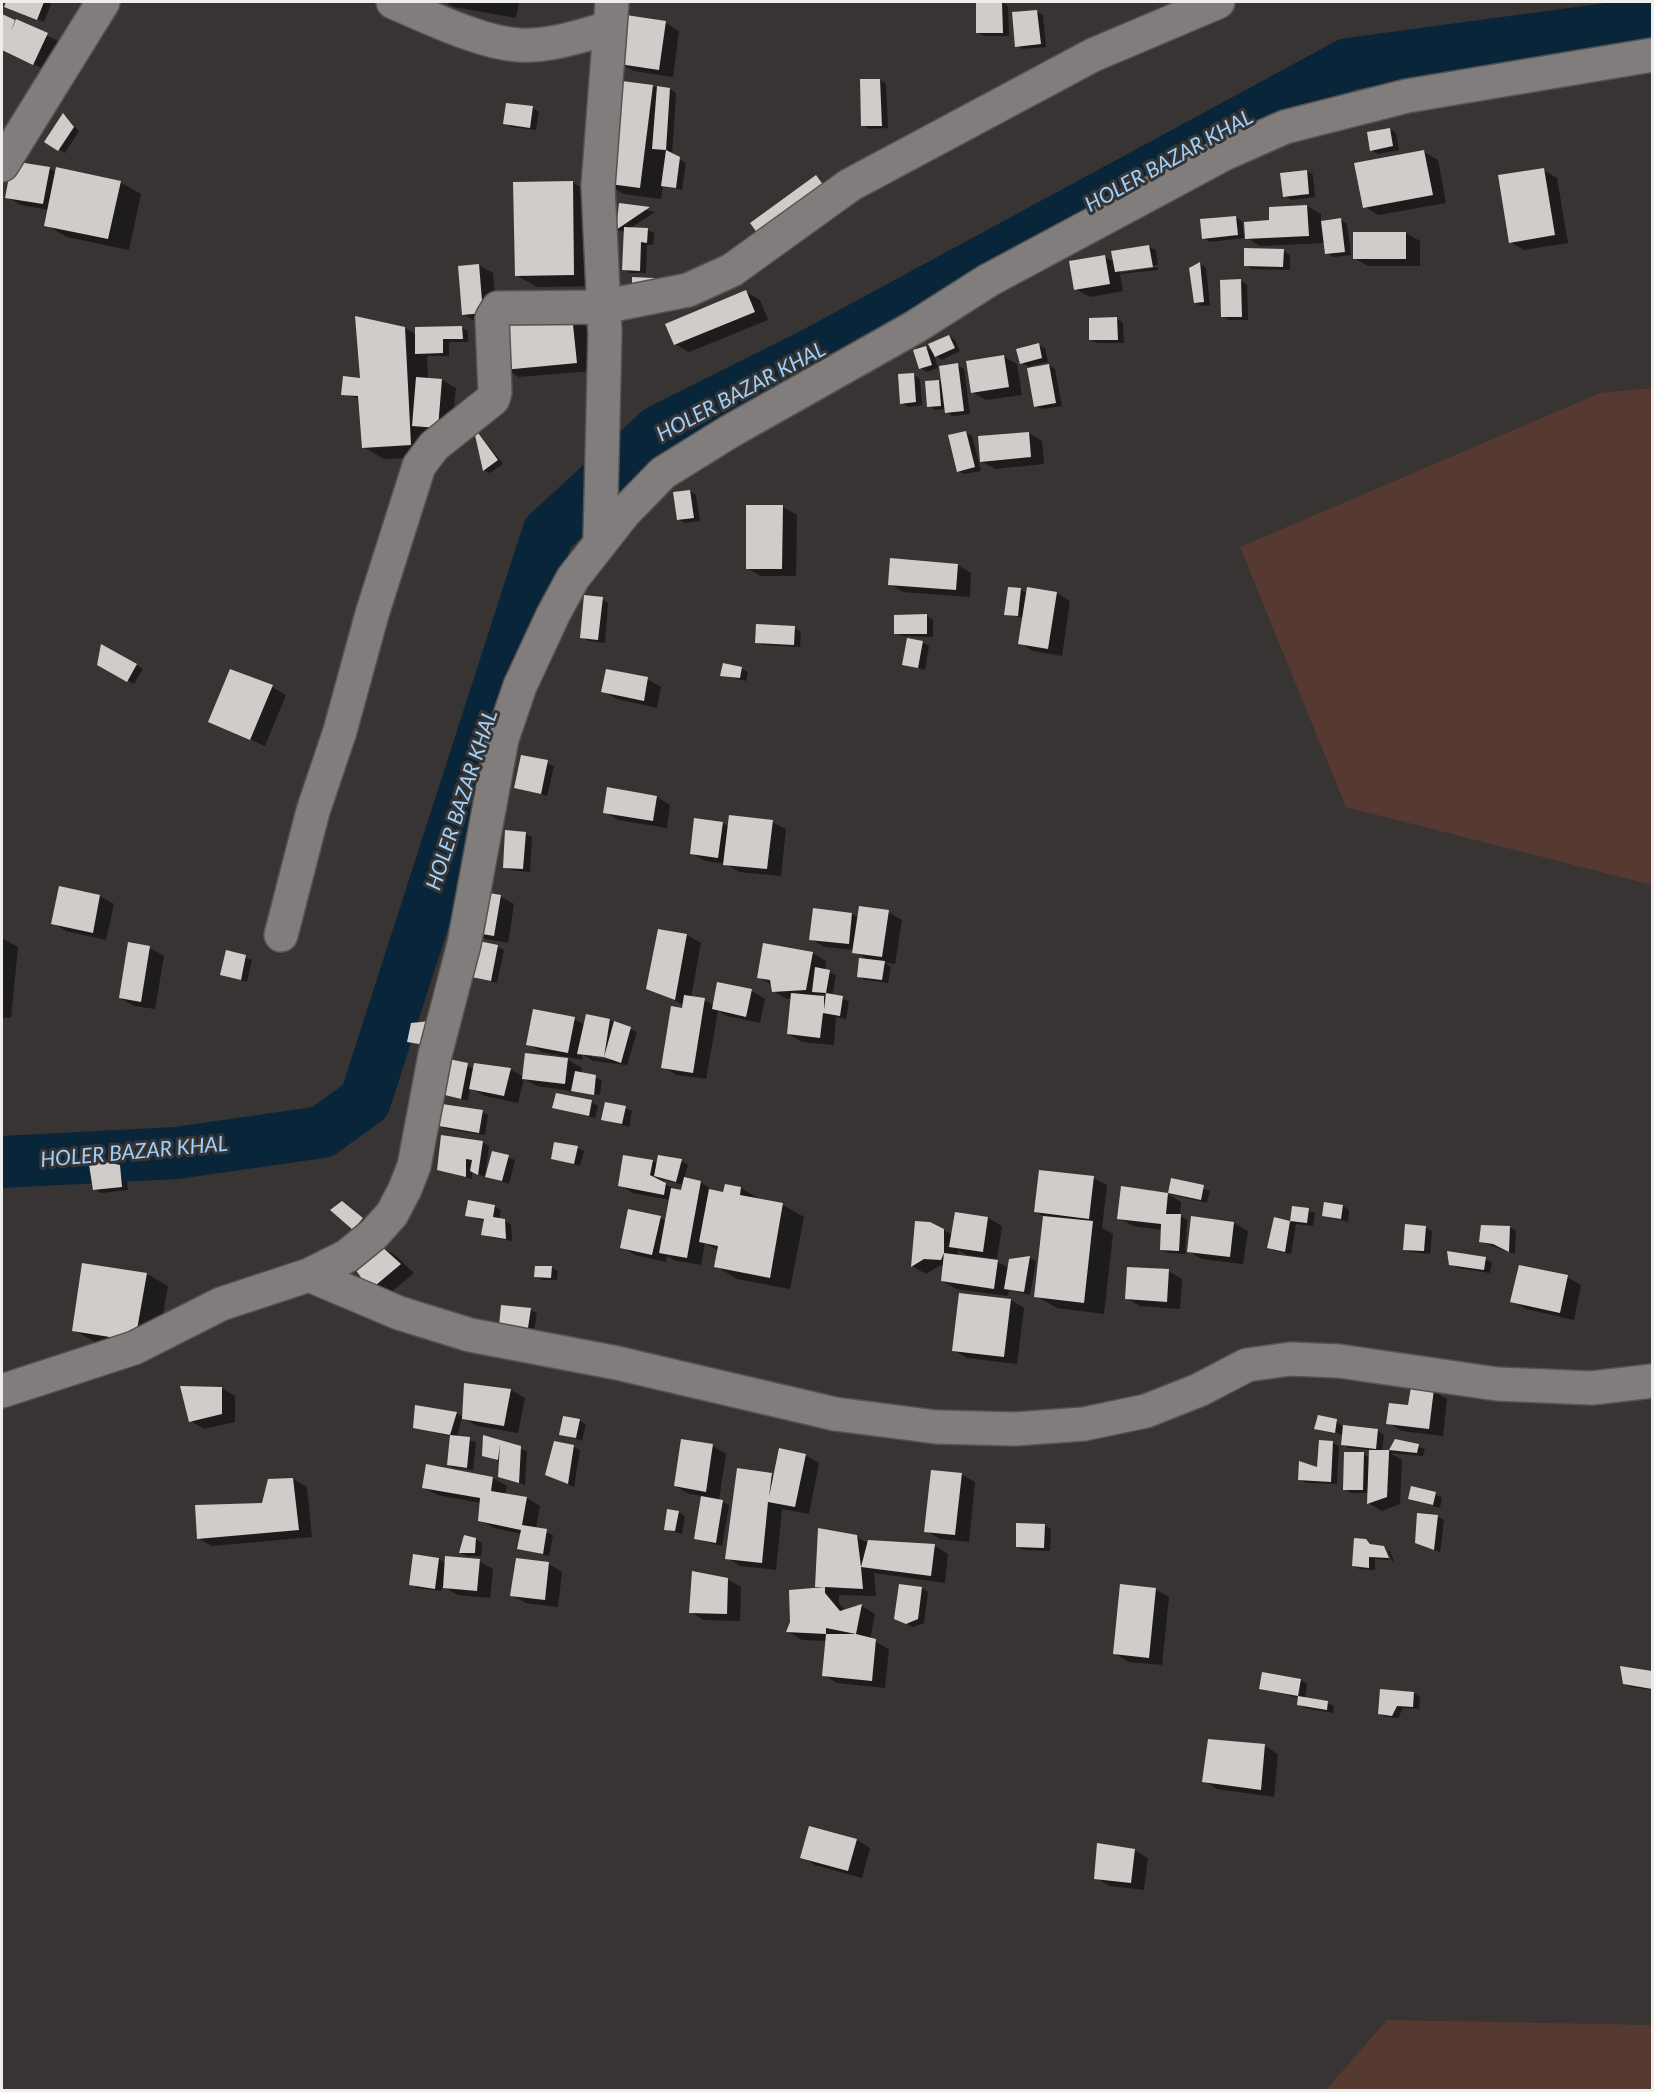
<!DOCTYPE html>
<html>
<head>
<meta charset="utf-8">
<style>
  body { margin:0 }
  #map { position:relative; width:1654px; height:2092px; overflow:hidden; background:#373433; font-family:Lato,sans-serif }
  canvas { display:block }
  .frame { position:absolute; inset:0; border:3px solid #efeeed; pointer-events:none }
</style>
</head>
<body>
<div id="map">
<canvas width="1654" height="2092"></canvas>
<div class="frame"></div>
</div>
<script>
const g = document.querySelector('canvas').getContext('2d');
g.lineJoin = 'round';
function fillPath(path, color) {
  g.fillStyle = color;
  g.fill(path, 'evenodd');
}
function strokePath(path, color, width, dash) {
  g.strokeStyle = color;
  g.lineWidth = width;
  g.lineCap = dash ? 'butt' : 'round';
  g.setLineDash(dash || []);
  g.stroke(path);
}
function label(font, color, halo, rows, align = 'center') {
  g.font = font + ' Lato,sans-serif';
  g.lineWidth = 6;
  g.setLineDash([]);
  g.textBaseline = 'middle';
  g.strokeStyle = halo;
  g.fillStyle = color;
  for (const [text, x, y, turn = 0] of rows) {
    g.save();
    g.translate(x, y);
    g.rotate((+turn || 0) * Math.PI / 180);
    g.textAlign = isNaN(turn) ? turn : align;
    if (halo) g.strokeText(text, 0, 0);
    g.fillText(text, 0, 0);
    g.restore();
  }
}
fillPath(new Path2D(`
  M1652,388V885L1346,807L1240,547L1600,393Z
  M1387,2020L1652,2025V2090H1326Z`), '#563a32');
fillPath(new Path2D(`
  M8,2H48L51,4L44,22L12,10L6,7Z
  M445,2H519L516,18L454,7Z
  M1002,2L1008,6L1009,36H984L978,33L977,3Z
  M1037,12L1043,15L1046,47L1023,49L1017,46Z
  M2,15L61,42L47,71L2,48Z
  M666,23L679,31L673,77L634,71L620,63Z
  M880,80L886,84L888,128L869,129L863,125Z
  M615,82L670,89L676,93L672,155L686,163L682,190L663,185L661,199L624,194L603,182Z
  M507,104L533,108L539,112L536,130L511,127L505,123Z
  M63,115L79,131L65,153L47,141Z
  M1390,129L1396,133L1399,150L1378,154L1371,150Z
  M1424,152L1438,160L1446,203L1378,215L1365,207Z
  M49,168L57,173L120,182L141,194L129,250L67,237L46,225L49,210L21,205L7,197Z
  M1543,170L1557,178L1568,243L1524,250L1510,242Z
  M1306,171L1313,175L1315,197L1291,200L1285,196Z
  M572,182L593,194L595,286L537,287L516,275Z
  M621,204L655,212L629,229L647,230L654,233L653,245H647L646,273H630L624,269L625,232L617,230Z
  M1307,206L1321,214V222L1341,220L1347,224L1351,255L1333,257L1327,253L1325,243L1260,246L1244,236V238L1210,242L1203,238L1235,217L1242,221L1244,236H1246Z
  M1406,233L1420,241V266H1368L1354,258Z
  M1149,247L1156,250L1158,265L1120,270V273L1158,267V270L1120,274L1123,291L1090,297L1076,289L1104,257L1115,262Z
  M1284,251L1290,255V270L1252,269L1246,265Z
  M1200,264L1206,268L1210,305L1201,306L1195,302Z
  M479,265L493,273L497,320L477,322L463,314Z
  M1241,281L1247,285L1248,320H1229L1223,316Z
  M746,292L760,300L768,320L689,352L675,344Z
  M572,317L586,325L590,371L519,377L505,369Z
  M357,318L405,328L417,335L462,328L468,331V342H449V356H427L428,379L442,380L456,388L451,435L432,457L384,459L363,447L361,399L343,394L360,379Z
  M1117,319L1123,323L1124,343H1097L1090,340Z
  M949,336L955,340L960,351L942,360L934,355L938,368L927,372L921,368L926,347L934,352Z
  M1038,345L1045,348L1048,362L1030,366V369L1049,365L1055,369L1062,406L1042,409L1035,406L1028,366L1021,363Z
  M1003,356L1017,364L1022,395L986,400L972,392Z
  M957,365L964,369L970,414L953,416L946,412V409L935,410L929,406L939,381L943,383Z
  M914,375L920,379L922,405L908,407L902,403Z
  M475,429L503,464L490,473L484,470Z
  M966,433L972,436L981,471L964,474L958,471Z
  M1029,433L1042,441L1044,464L995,469L981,461Z
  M690,491L696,495L700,521L685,523L679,520Z
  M783,507L797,515L796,576H761L747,568Z
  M958,565L971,573L970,597L903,592L890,584Z
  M1021,590L1028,594L1057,593L1070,601L1062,656L1033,651L1020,643L1024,618L1006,614Z
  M602,599L608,603L605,643L588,641L582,637Z
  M927,616L933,620V637L902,636L895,633Z
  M795,628L801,632L800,647L763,645L757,642Z
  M922,642L929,646L925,670L904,664Z
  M102,646L143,669L134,684L99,664Z
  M742,669L748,672L746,681L722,675Z
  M647,679L661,687L657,708L617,699L603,691Z
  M272,687L286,695L265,746L210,722Z
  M522,756L554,766L547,796L516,787Z
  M657,797L670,805L667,828L618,820L605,812Z
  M772,822L786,829L781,876L739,872L726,864L705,861L691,853L723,823L729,827Z
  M526,834L532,837L530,872L511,870L504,867Z
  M60,888L100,896L114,904L106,940L66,931L53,923Z
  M500,896L514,904L508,943L486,939L472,931Z
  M815,910L852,914L859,918L888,912L902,920L895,964L883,962L891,967L888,983L865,980L858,976L869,961L854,950L824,947L811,939Z
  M659,931L687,935L701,943L691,998L704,1000L714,1005L718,984L752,991L765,999L760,1023L727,1016L718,1011L706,1079L677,1075L663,1067L684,1005L648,988Z
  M2,938L18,947L11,1018H2Z
  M129,944L150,948L164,956L155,1009L134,1006L120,998Z
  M498,947L504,950L497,983L468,975Z
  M227,952L252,960L247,982L222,974Z
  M812,953L826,961L825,970L836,975L832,996L849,1001L846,1019L836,1017L834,1045L802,1042L788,1034L792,999H787L773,991L772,985L758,977ZM818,994L827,995V999Z
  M574,1019L585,1025L610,1020L637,1032L627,1065L593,1061L583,1055L582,1060L542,1052L528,1044ZM592,1054L612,1057L611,1060L592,1057Z
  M526,1055L568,1060L582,1068L581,1073L602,1080L600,1095L537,1086L524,1079L518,1103L485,1096L470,1088L468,1101L438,1093L445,1060L475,1069V1065L511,1070L524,1077Z
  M591,1102L598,1106L595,1118L554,1108Z
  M625,1108L632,1111L629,1127L603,1119Z
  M482,1112L488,1115L485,1135L447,1129L441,1126Z
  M482,1142L489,1146L485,1177L472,1171V1179L439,1170Z
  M577,1148L584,1151L580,1166L552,1158Z
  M493,1152L515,1160L509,1184L487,1176Z
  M653,1161L658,1164L681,1161L688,1165L684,1179L701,1182L714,1192L724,1194L741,1188L761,1200L783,1205L804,1217L790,1289L737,1279L716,1266L719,1251L705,1243L701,1265L674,1260L667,1256L666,1262L635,1255L622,1247L660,1218L666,1221L670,1200L633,1193L619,1185ZM664,1180L684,1185L683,1192L664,1184Z
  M119,1167L126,1171L128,1190L101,1193L94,1189Z
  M1093,1178L1107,1185L1102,1228L1113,1234L1104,1314L1057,1308L1036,1296L1045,1217L1036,1212Z
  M1173,1180L1210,1191L1207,1203L1169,1194Z
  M1123,1188L1169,1195L1181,1202L1180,1216L1187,1220L1185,1254L1168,1253L1161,1250L1162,1230L1133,1226L1119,1218Z
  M343,1202L368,1222L360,1232L354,1228Z
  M1343,1206L1349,1210L1348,1222L1324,1216Z
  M495,1207L501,1210L499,1219L511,1224L512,1241L490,1237L483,1234L485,1221L466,1216Z
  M1293,1207L1315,1213L1313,1226L1296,1224L1291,1254L1275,1251L1269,1248L1275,1218L1291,1223Z
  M988,1218L1002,1226L997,1259L967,1255L958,1250V1256L998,1262L1009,1268L1030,1258L1036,1261L1030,1295L1009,1290L1008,1296L956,1289L942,1281L944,1266H939L926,1274L912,1266L944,1230L953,1235Z
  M1234,1223L1248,1231L1243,1264L1202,1259L1188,1251Z
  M1509,1227L1516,1231L1515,1254L1481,1242Z
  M1426,1228L1432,1231L1430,1254L1411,1252L1404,1249Z
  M381,1247L395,1255L414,1273L385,1297L371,1289Z
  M1485,1259L1492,1262L1490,1273L1457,1268L1451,1264Z
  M537,1267L552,1268L558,1271L557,1280H542L536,1276Z
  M1168,1271L1182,1279L1180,1309L1140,1306L1126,1298Z
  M147,1274L168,1286L156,1352L95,1342L74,1330Z
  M1567,1277L1581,1285L1574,1320L1526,1309L1512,1301Z
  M1011,1300L1024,1308L1017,1364L967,1358L953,1350Z
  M530,1310L537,1313L532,1343L506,1339Z
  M465,1385L511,1390L525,1398L518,1433L477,1426L462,1417L457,1437L476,1442L473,1470L455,1468L449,1465L452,1437L414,1427L456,1413L463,1417Z
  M222,1388L235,1396V1422L204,1429L191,1421Z
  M1433,1391L1447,1399L1443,1436L1402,1431L1388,1423Z
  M580,1421L586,1424L582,1441L561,1434Z
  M1336,1421L1343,1427L1378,1431L1384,1435L1382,1452H1390L1396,1441L1425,1449L1423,1456L1390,1453L1402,1460L1400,1504L1382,1511L1368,1503L1369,1493H1351L1345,1489L1363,1454L1370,1458L1371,1450L1349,1448L1342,1444L1343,1436L1329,1428L1328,1431L1335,1434L1316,1429Z
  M484,1437L527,1451L525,1485L500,1476L501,1462L483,1455Z
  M1333,1443L1339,1446L1337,1484L1306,1483L1300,1479L1318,1469Z
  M573,1446L580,1450L574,1487L547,1475Z
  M713,1446L726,1454L719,1500L729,1505L722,1546L695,1539L703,1496L689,1494L675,1486Z
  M805,1455L819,1463L809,1514L782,1509L776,1570L741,1566L727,1558L771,1475L775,1477Z
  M427,1466L493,1478L507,1486L505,1495L527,1498L540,1506L536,1529L553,1535L549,1556L519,1548L521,1534L494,1528L480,1520L481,1503L437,1495L423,1487Z
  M961,1474L975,1482L969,1542L940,1539L926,1531Z
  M293,1479L307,1487L312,1537L212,1546L198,1538L263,1505Z
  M1412,1488L1442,1497L1440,1508L1410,1498Z
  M678,1512L685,1516L682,1534L665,1529Z
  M1437,1516L1444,1520L1440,1552L1423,1546Z
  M1045,1526L1051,1529L1050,1551L1024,1550L1017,1547Z
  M819,1530L857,1537L868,1543L935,1546L948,1554L945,1583L874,1573L876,1596L839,1595V1603L845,1611L862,1606L875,1614L870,1639L889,1649L885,1688L837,1683L824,1675L827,1641L802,1640L788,1632L817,1590Z
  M475,1539L482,1543L481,1556H467L460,1553Z
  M1366,1540L1374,1546L1385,1548L1389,1560L1375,1559V1570L1360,1569L1354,1566Z
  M1387,1549L1390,1551L1394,1561H1392Z
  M415,1556L439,1559L446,1564L479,1561L493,1569L490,1598L458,1595L442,1586L441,1591L417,1588L411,1584Z
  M549,1564L562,1572L558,1607L526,1603L512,1595Z
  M727,1579L741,1587L740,1621L704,1620L690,1612Z
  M922,1588L928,1592L924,1623L913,1627L902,1622Z
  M1155,1589L1169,1597L1162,1665L1129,1662L1115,1654Z
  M1622,1668L1652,1673V1690L1631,1687L1624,1684Z
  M1301,1680L1307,1684L1305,1699L1327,1703L1334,1706L1333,1713L1305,1708L1299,1704L1300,1698L1260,1688Z
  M1382,1691L1414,1693L1420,1697L1419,1709L1403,1708L1398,1718L1386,1717L1380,1714Z
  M1265,1746L1278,1754L1274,1797L1217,1789L1204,1781Z
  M857,1840L870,1848L862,1878L815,1865L802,1857Z
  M1134,1850L1148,1858L1144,1890L1110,1886L1096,1878Z`), '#0007');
strokePath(new Path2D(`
  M2,1162L176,1153L322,1132L365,1101L548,533L659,431L805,358L1348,64L1652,23`), '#08253a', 52);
fillPath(new Path2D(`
  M6,2H44L37,20L4,7Z
  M976,2H1002L1003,33H976Z
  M1037,10L1041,44L1015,47L1012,12Z
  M2,14L15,20L11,31L16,19L48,33L33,65L2,50Z
  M626,15L666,21L659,70L619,64Z
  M860,79H880L882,126H861Z
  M614,80L653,85L640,188L602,183Z
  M657,86L670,88L666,150L680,157L676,188L661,186L666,150L652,149Z
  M506,103L533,106L530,128L503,124Z
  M63,113L74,127L58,151L44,142Z
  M1390,128L1393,146L1370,151L1367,132Z
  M1424,150L1433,195L1363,208L1354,163Z
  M12,161L50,167L43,204L5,198Z
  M56,167L121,181L108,239L44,226Z
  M1544,168L1555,235L1509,243L1498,175Z
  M1307,170L1309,194L1283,197L1280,173Z
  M816,175L829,193L763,241L750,223Z
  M573,181L574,275L515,276L513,182Z
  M619,203L650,207L616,230Z
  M1307,205L1309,236L1245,239L1244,222L1269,220V207Z
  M1236,216L1238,235L1202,239L1200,219Z
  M1341,218L1345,252L1325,254L1321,221Z
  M624,227L648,228L647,243L641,242L640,271L622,270Z
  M1353,232H1406V259H1353Z
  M1149,245L1153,267L1115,272L1111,251Z
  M1244,248L1284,249L1283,267L1244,266Z
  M1105,255L1110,284L1074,290L1069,261Z
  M1200,262L1204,302L1194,303L1189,268Z
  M479,264L483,313L462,315L458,266Z
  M632,277L655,278V293H632Z
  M1241,279L1242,317H1221L1220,280Z
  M746,290L755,312L674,345L665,324Z
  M572,315L577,363L503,370L499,322Z
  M355,316L405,327L411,445L362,448L358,396L341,395L343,376L360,378Z
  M1117,317L1118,340H1089V318Z
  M462,326L463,339H443V353L415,354V327Z
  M949,335L955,348L935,357L928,344Z
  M1039,343L1042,358L1020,364L1016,349Z
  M926,346L932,365L919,369L913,350Z
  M1004,355L1009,387L971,393L966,361Z
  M958,363L964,411L945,413L939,366Z
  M1049,364L1056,403L1034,407L1027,368Z
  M914,373L916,402L900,404L898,374Z
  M416,377L442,379L438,428L412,426Z
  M939,380L941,406L927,407L925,381Z
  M473,426L498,460L483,471Z
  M966,431L975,467L957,472L948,435Z
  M1029,432L1031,457L980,462L978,436Z
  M690,490L694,518L677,520L673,492Z
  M746,505H783L782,569H746Z
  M890,558L958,564L956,590L888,585Z
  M1008,587L1021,588L1018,616L1004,615Z
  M1027,587L1057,592L1048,649L1018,644Z
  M584,595L603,597L598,640L580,638Z
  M927,614V634H894V615Z
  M756,624L795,626L794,645L755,643Z
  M907,638L923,641L918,668L902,665Z
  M101,644L137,664L127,682L97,665Z
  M723,663L742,667L740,678L720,676Z
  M230,669L273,685L250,740L208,722Z
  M606,669L648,677L644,701L601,692Z
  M521,755L548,760L541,794L514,788Z
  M607,787L657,796L653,821L603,813Z
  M729,815L773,820L767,869L723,865Z
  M694,818L723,822L718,858L690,854Z
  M505,830L526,832L523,869L503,868Z
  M59,886L100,895L93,933L51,924Z
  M477,891L501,895L494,936L470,932Z
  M859,906L889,910L882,957L852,953Z
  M813,908L852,913L849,944L809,940Z
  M658,929L687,934L675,1000L646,989Z
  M474,940L498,945L491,981L467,976Z
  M128,942L150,946L141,1002L119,998Z
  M763,943L813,952L806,990L772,992L770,980L757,978Z
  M226,950L246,955L241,980L220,975Z
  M859,958L885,961L882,980L857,977Z
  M815,967L830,970L826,993L812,992Z
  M717,982L752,989L746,1017L712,1009Z
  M791,993L824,996V1010L826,993L843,996L840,1016L823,1013L820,1038L787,1034Z
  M684,995L705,998L693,1073L661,1068L671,1006L682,1008Z
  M533,1009L575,1017L568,1053L526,1045Z
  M586,1014L610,1019L604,1057L577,1054Z
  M430,1021L425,1045L407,1042L411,1023Z
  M614,1021L631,1027L621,1063L604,1057Z
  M525,1053L568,1058L565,1084L522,1079Z
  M444,1058L468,1063L461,1099L437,1093Z
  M474,1063L511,1068L504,1096L469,1089Z
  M575,1071L596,1075L594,1095L571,1091Z
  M556,1093L592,1100L589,1116L552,1108Z
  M605,1102L626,1106L622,1124L601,1120Z
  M442,1104L483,1110L479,1133L439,1126Z
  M441,1135L483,1141L478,1175L470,1171L472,1160L466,1159V1177L437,1170Z
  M554,1142L578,1146L574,1164L551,1159Z
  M492,1151L509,1155L502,1181L485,1177Z
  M623,1155L653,1160L650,1175L666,1183L664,1195L618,1186Z
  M658,1155L682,1159L676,1182L654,1176Z
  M88,1158L120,1165L122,1187L93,1190Z
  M1039,1170L1094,1176L1089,1219L1034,1212Z
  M684,1177L701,1181L687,1258L659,1253L671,1188L681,1190Z
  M1171,1178L1204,1185L1201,1200L1168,1193Z
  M725,1184L741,1187L740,1195L783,1203L770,1278L714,1267L718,1246L699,1242L709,1189L723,1192Z
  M1121,1186L1168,1193L1166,1214H1181L1179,1251L1160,1250L1161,1224L1117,1219Z
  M468,1200L495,1205L493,1217L505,1219L506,1239L481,1235L484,1219L465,1216Z
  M342,1201L363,1218L353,1230L330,1210Z
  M1324,1202L1343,1205L1341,1219L1322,1216Z
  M1292,1206L1309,1208L1307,1223L1290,1221Z
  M628,1209L661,1216L652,1255L620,1248Z
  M955,1212L988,1217L983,1252L949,1247Z
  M1043,1216L1093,1221L1084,1303L1034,1297Z
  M1191,1216L1234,1222L1230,1257L1187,1252Z
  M1274,1217L1290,1221L1285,1252L1267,1248Z
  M915,1221L930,1222L944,1229V1253L941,1260L924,1259L911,1267Z
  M1405,1224L1426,1226L1424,1251L1403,1250Z
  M1481,1225L1510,1226L1509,1252L1493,1244L1479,1242Z
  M381,1246L401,1264L370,1290L355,1269Z
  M1447,1251L1486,1257L1484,1270L1449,1265Z
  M944,1253L998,1260L994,1289L941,1281Z
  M1030,1256L1024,1292L1004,1289L1009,1259Z
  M82,1263L147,1273L135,1341L72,1331Z
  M1519,1265L1568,1275L1560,1313L1510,1302Z
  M535,1266H552L551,1278L534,1277Z
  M1127,1267L1169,1269L1167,1302L1125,1299Z
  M959,1293L1011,1299L1004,1357L952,1351Z
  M501,1305L531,1308L526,1341L498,1336Z
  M464,1383L511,1389L504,1426L462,1419Z
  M180,1386L222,1387V1414L189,1422Z
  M1411,1387L1434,1389L1429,1429L1386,1424L1389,1403L1408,1405Z
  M415,1405L457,1412L450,1435L413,1428Z
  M1318,1415L1337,1419L1335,1433L1314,1429Z
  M563,1416L580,1419L576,1438L559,1435Z
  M1343,1425L1378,1429L1376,1449L1341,1445Z
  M450,1435L470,1437L467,1468L447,1465Z
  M483,1435L521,1446L519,1483L498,1477L500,1444L498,1460L482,1456Z
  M681,1439L713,1444L706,1492L674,1486Z
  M1395,1439L1419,1444L1417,1453L1389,1450Z
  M1319,1440L1333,1441L1331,1482L1298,1480L1299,1461L1317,1467Z
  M554,1441L574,1445L568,1484L545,1475Z
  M779,1448L806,1454L795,1507L768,1502L762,1563L725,1559L737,1468L772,1473L769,1497Z
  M1369,1450H1389V1453L1387,1497L1367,1504Z
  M1344,1452H1364L1363,1490H1343Z
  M426,1464L493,1477L491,1491L527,1497L522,1525L547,1529L543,1554L517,1549L521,1530L478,1521L480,1498L422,1488Z
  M931,1470L962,1473L955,1535L924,1532Z
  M293,1478L299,1530L197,1539L195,1505L262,1503L268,1479Z
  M1411,1486L1436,1492L1433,1505L1408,1499Z
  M701,1496L723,1500L716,1543L694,1539Z
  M667,1509L679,1511L675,1531L664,1530Z
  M1417,1513L1438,1515L1434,1550L1415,1543Z
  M1016,1523L1045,1524L1044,1548L1016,1547Z
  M818,1528L857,1535L861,1567L868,1540L935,1544L931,1576L861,1567L863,1589L825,1587V1593L840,1611L862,1604L856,1634L876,1639L872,1681L822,1676L826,1634H856L826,1628V1634L786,1632L790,1622L789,1590L825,1587H815Z
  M464,1535L476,1538L475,1553H459Z
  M1354,1538L1366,1539L1370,1544L1384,1546L1389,1558L1369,1557V1568L1352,1566Z
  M413,1554L439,1558L435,1589L409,1585Z
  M445,1556L480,1559L477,1591L443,1588Z
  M516,1558L549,1562L545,1600L510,1596Z
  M692,1571L728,1578L727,1614L689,1613Z
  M899,1584L922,1587L918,1619L906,1624L894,1619Z
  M1120,1584L1156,1588L1149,1658L1113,1654Z
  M1620,1666L1652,1671V1689L1623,1684Z
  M1262,1672L1301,1679L1298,1696L1259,1689Z
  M1380,1689L1414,1692L1413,1707L1397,1706L1392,1716L1378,1714Z
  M1298,1696L1328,1701L1327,1710L1297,1705Z
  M1208,1739L1265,1744L1261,1790L1202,1782Z
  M809,1826L857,1839L848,1871L800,1858Z
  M1097,1843L1135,1849L1131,1883L1094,1879Z`), '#cfccca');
const minor = new Path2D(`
  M393,2C428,17 482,43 519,45C550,47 580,36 609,28
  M2,165L103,2
  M600,540L605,333L598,186L612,2
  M281,935L313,811L340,731L372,614L419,466L434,446L493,399L495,392L492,318L498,308L602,307L688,290L732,270L850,185L1093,55L1218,2
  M309,1275L399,1313L470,1335L617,1363L835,1414L936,1427L1015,1429L1084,1424L1146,1411L1199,1390L1247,1365L1290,1359L1339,1361L1497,1384L1592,1388L1652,1381
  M2,1391L134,1348L221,1304L309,1275L347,1256L374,1234L392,1214L405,1189L414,1166L435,1055L464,944L502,739L520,686L553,615L573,578L624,513L663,473L729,432L915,327L989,280L1224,154L1285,127L1407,96L1652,55`);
strokePath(minor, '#545352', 36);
strokePath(minor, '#807d7c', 33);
label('italic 21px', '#9ed2fe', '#373433', [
  ["HOLER BAZAR KHAL",1169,161,-29],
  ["HOLER BAZAR KHAL",741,392,-28],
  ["HOLER BAZAR KHAL",462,800,-72],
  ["HOLER BAZAR KHAL",134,1152,-5]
]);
</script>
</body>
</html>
